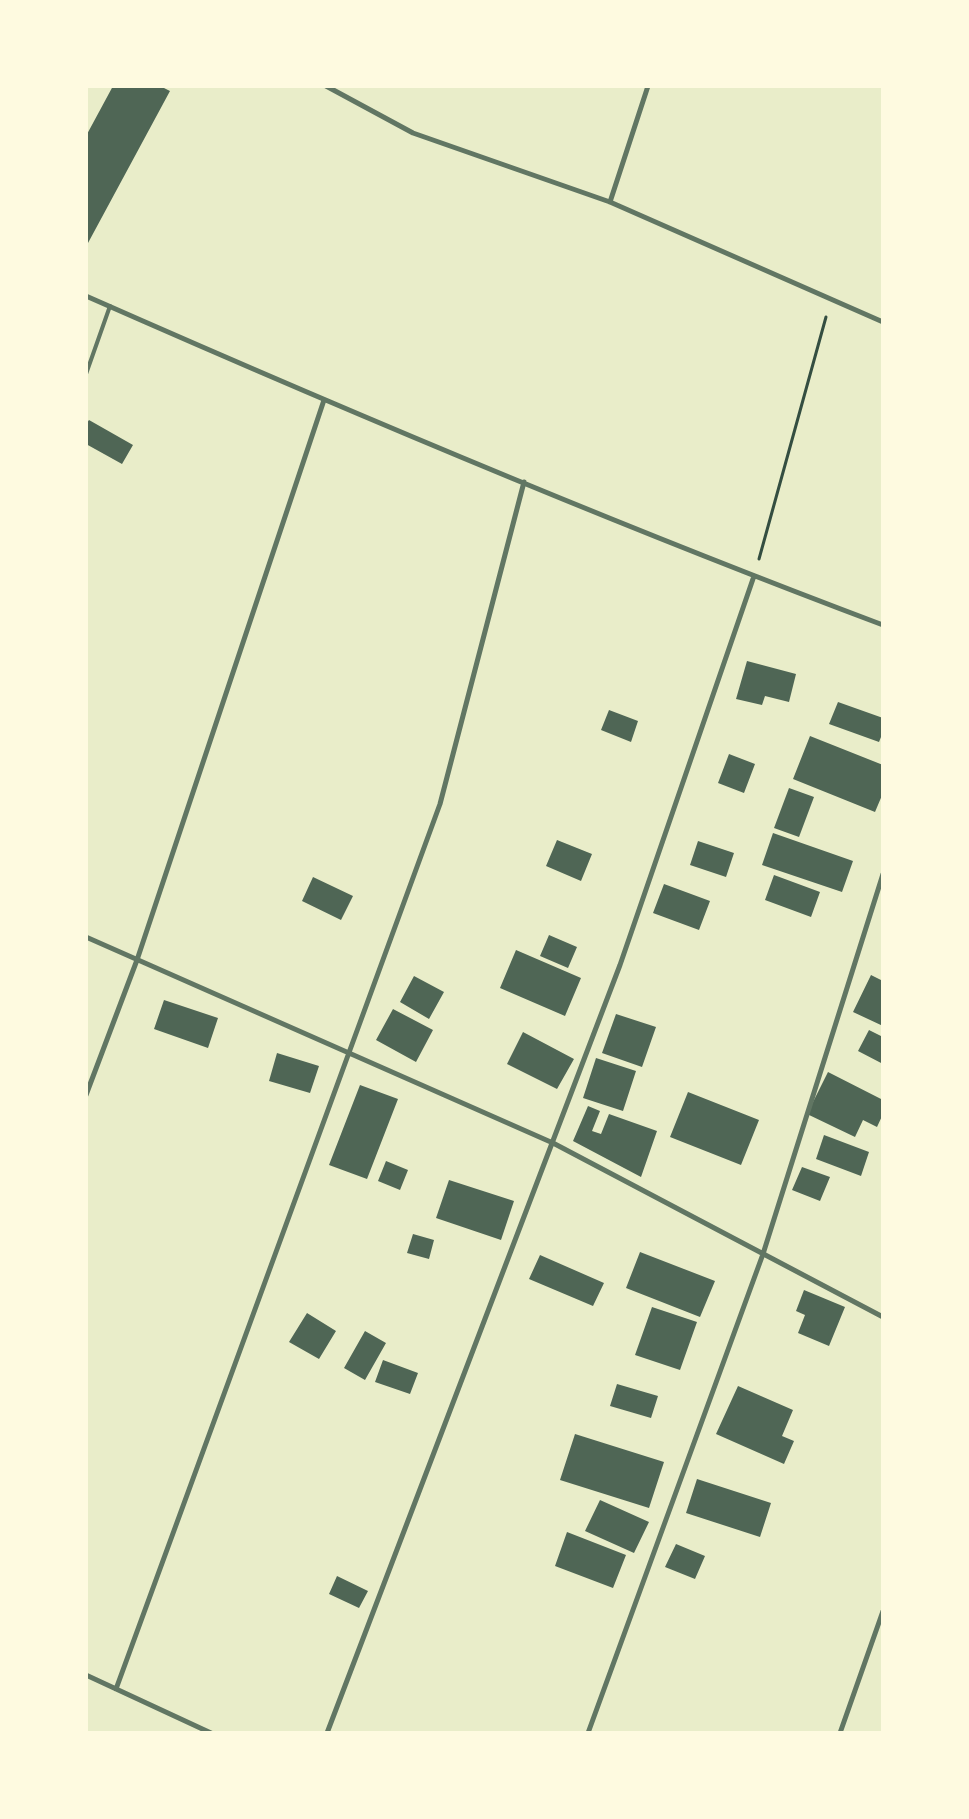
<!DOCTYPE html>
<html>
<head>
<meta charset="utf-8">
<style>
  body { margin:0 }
  #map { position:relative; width:969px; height:1819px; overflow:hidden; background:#e9edc9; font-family:Montserrat,sans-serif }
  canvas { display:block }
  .frame { position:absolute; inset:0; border:88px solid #fefae0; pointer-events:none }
</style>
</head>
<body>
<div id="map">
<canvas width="969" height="1819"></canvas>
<div class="frame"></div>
</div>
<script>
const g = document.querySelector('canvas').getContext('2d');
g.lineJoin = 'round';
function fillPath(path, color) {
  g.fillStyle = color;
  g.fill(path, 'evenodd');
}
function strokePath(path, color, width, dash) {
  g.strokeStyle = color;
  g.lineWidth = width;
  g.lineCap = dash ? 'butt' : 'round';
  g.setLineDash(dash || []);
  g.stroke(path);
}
fillPath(new Path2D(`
  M113,86H160L170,91L88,243L86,242V136Z
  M89,420L133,445L122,464L86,444V424Z
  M747,661L796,674L789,702L765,696L762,705L736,699Z
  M838,702L883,718V732L879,742L829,724Z
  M609,710L638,721L631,742L601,730Z
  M810,736L883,765V793L875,812L793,779Z
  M729,754L755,764L744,793L718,783Z
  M789,788L814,797L799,837L774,828Z
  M773,833L853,861L842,892L762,865Z
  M557,840L592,854L581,881L546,866Z
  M698,841L734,853L726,877L690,865Z
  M774,875L820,892L811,917L765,900Z
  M313,877L353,896L341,920L302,901Z
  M664,884L710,901L699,930L653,913Z
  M549,935L577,947L568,968L540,956Z
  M516,950L581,978L565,1016L500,988Z
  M871,975L883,981V1026L853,1012Z
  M414,976L444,992L429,1019L400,1002Z
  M164,1000L218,1018L208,1048L154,1029Z
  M393,1009L433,1030L416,1062L376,1040Z
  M616,1014L656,1027L642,1067L602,1053Z
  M869,1030L883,1037V1064L858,1051Z
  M523,1032L574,1059L557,1089L507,1064Z
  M277,1053L319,1066L310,1093L269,1081Z
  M596,1058L636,1071L623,1111L583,1098Z
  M828,1072L883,1100V1114L877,1127L863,1120L855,1137L807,1114Z
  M360,1085L398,1099L367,1179L329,1165Z
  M688,1092L759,1120L741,1165L670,1137Z
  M588,1106L600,1111L592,1131L601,1134L609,1114L657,1131L641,1177L573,1141Z
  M824,1135L869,1152L861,1176L816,1159Z
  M386,1161L408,1170L400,1190L378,1181Z
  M802,1167L830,1177L820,1201L792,1190Z
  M449,1180L514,1201L501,1240L436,1218Z
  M413,1234L434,1240L429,1259L407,1253Z
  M640,1252L715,1281L700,1317L626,1288Z
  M540,1255L604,1283L593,1306L529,1279Z
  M804,1290L845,1307L829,1346L798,1333L805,1315L796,1311Z
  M652,1307L697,1322L680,1370L635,1355Z
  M307,1313L336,1331L319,1359L289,1342Z
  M365,1331L386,1343L365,1380L344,1368Z
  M383,1360L418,1373L410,1394L375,1382Z
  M617,1384L658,1396L651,1418L610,1406Z
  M738,1386L793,1410L782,1436L794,1441L784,1464L716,1434Z
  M575,1434L664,1462L649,1508L560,1480Z
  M697,1479L771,1503L760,1537L686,1513Z
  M600,1500L649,1522L634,1553L585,1531Z
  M567,1532L626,1555L613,1588L555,1566Z
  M676,1544L705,1556L695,1579L665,1567Z
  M337,1576L368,1591L359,1608L329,1594Z`), '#4f6655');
strokePath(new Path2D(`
  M759,559L826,317`), '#344e41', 3);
strokePath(new Path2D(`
  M86,374L110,306`), '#617663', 4);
strokePath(new Path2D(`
  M326,86L413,133L610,202L883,322
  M610,202L648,86
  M86,296C349,412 614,524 883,625
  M86,937L553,1143L883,1317
  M86,1095L137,960L324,400
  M86,1675L211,1733
  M116,1689L440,804L524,482
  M327,1733L620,965L754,576
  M588,1733L763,1254L883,874
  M840,1733L883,1611`), '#617663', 5);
</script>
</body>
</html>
